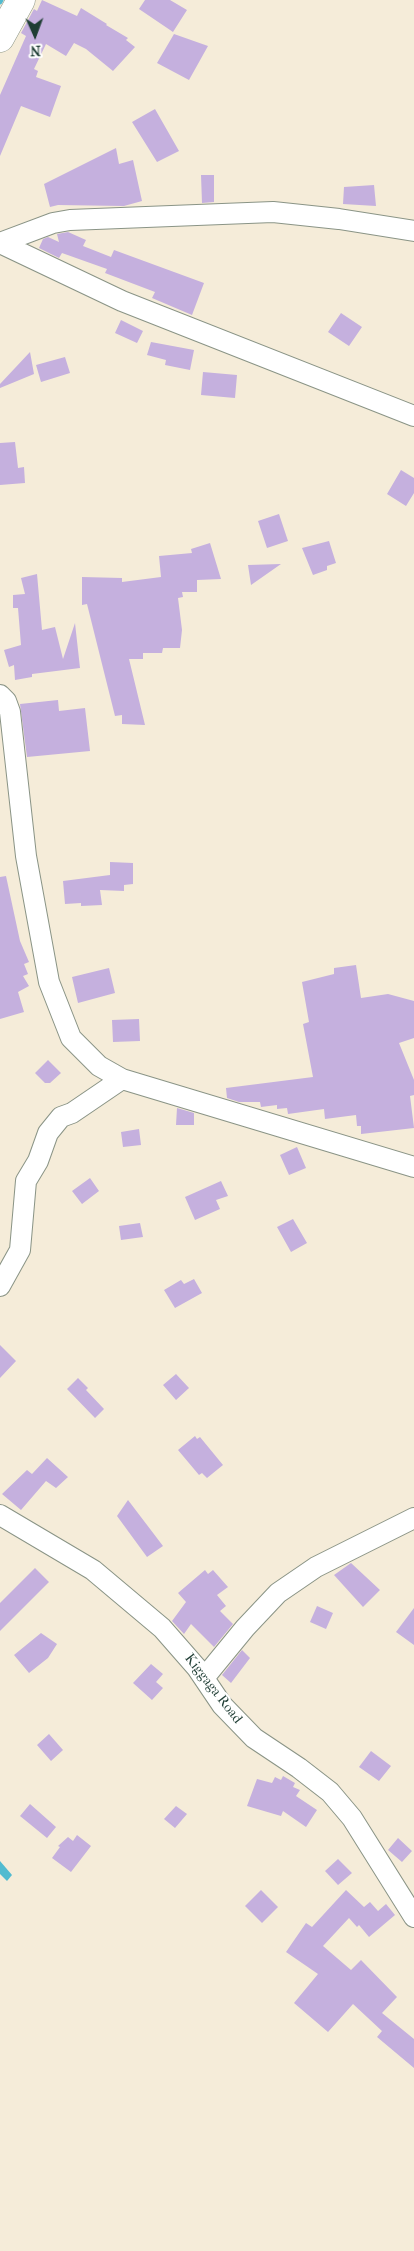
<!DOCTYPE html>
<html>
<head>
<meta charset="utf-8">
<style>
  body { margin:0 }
  #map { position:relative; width:414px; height:2251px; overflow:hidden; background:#f5ecd9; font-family:"IM FELL French Canon",serif }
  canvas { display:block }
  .north { position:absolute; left:10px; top:10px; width:50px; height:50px; -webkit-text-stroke:4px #fff; paint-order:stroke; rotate:178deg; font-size:14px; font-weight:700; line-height:20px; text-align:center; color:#1f3d34 }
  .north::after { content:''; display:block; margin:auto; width:18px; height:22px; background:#1f3d34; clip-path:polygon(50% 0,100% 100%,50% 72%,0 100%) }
</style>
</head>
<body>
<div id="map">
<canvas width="414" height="2251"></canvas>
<div class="north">N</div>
</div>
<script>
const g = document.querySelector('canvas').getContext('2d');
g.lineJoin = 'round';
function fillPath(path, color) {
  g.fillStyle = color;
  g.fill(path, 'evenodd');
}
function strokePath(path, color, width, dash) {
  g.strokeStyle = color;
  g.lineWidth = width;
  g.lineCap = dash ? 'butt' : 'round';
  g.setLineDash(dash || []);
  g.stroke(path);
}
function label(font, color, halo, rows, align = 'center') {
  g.font = font + ' "IM FELL French Canon",serif';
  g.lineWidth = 4.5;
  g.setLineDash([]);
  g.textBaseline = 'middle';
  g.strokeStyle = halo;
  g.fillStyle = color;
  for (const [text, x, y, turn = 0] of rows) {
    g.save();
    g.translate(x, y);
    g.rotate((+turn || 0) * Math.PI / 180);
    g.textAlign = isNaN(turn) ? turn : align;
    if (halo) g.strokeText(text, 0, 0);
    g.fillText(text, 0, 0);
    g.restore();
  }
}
fillPath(new Path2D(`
  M0,1861L12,1875L7,1881L0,1874Z`), '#52bbd0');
strokePath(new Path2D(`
  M0,2L1,0`), '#52bbd0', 5);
fillPath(new Path2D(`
  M42,0L77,16L81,8L107,24L106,25L128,38L126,40L135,47L113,71L86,49L74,43L66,56L46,44L34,69L38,71L36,77L61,86L50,117L21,106L0,156V95L26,36L21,33L34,9L37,11Z
  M145,0H170L187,10L173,32L139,9Z
  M174,34L208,46L189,80L157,63Z
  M155,109L179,151L157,162L132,122Z
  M116,148L119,164L133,160L142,201L124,206L58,205L50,207L44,184Z
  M201,175H214V202L202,203Z
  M374,185L376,206L343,204L344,187Z
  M68,232L86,240L83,246L111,257L114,250L204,283L192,315L152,298L155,292L105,273L107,269L62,253L59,258L39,248L43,239L48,237L59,242L57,234Z
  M341,313L362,327L349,346L328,332Z
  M121,320L143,331L137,343L115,333Z
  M151,342L194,350L190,370L165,365L166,360L147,355Z
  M30,352L34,374L0,388V384Z
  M65,357L70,373L41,382L36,365Z
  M203,372L237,375L235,398L201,395Z
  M15,442L18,468L24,467L25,483L0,485V443Z
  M401,470L414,478V493L406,506L387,494Z
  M279,514L288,541L267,548L258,521Z
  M329,541L336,563L327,566V570L313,575L302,548Z
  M210,543L221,579L197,580V592H182L183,597L178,598L182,630L180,648H163L162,653H143V659H129L145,725L122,724V715L115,716L87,604L82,605V577L122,578V582L161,577L159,556L192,553L191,549Z
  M281,564L251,585L248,565Z
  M37,574L42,630L55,627L63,659L75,623L80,668L32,674V677L15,680L14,665L9,667L4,650L21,645L18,608H13V595L25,594L21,578Z
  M58,700L59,711L85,708L90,751L27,757L20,704Z
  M110,862L133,863V884L124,885V891L100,890L102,905L81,906V903L65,904L63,881L110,875Z
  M6,876L20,941L29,962L24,964L28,974L23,976L29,986L18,992L24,1012L0,1019V877Z
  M356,965L361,998L388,994L414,1001V1038L399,1043L414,1080V1095L410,1096L414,1128L361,1134V1126H357L356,1115L325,1119L324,1109L288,1114L287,1108L277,1109V1105L261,1107L260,1102H239L227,1098L226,1088L313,1077L303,1024L309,1022L302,982L334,974V968Z
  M109,968L115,993L78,1003L72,977Z
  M139,1019L140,1041L113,1042L112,1020Z
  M48,1060L61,1073L50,1083H45L35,1073Z
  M177,1108L194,1113V1125H176Z
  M139,1129L141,1145L123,1147L121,1132Z
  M297,1147L306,1168L289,1175L280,1155Z
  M90,1178L99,1191L82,1204L72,1191Z
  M221,1181L228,1196L216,1200L220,1209L195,1220L185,1197Z
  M293,1219L307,1243L291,1252L277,1227Z
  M140,1223L143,1237L121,1240L119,1226Z
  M194,1279L202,1293L175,1308L164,1290L181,1280L184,1284Z
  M0,1345L16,1361L0,1378Z
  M176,1374L189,1388L176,1400L163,1385Z
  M78,1378L88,1388L86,1390L104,1409L95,1418L67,1389Z
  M195,1436L197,1439L200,1437L223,1465L207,1478L202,1473L199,1475L178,1450Z
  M47,1458L68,1477L56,1488L46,1481L21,1510L2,1494L27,1470L32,1474Z
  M128,1500L163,1546L147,1557L117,1516Z
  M351,1563L380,1590L363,1607L334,1575Z
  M35,1568L49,1582L0,1631V1603Z
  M205,1570L208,1574L213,1570L228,1587L217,1595L226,1606L220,1611L233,1624L214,1647L191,1624L184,1634L172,1621L186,1602L178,1593Z
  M317,1606L333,1613L326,1629L310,1622Z
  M414,1608V1645L396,1632Z
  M41,1633L57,1644L48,1658L29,1673L14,1655Z
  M242,1650L250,1658L231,1683L222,1675Z
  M151,1664L163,1674L156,1682L163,1688L152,1700L133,1683Z
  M49,1734L63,1750L51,1761L37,1745Z
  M371,1751L391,1766L379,1781L359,1767Z
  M283,1776L295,1783L293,1787L300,1790L296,1796L317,1810L306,1827L283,1811L281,1816L247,1806L257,1779L272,1783L275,1777L281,1780Z
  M30,1804L56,1827L47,1838L20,1816Z
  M176,1806L187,1814L175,1828L164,1819Z
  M77,1835L91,1846L71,1872L52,1858L60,1847L58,1846L68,1837L73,1841Z
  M398,1838L412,1851L402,1862L388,1850Z
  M338,1859L352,1873L338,1885L325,1871Z
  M261,1890L278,1907L262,1923L245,1906Z
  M346,1890L364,1907L370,1902L378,1911L386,1904L395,1915L369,1937L359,1925L357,1927L349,1918L323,1946L351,1970L361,1960L397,1997L382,2013L414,2039V2068L377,2037L382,2031L353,2004L328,2032L294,2003L318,1974L286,1952L306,1923L312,1927Z`), '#c5b0de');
const street = new Path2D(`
  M0,243L122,301L414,416
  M0,243L53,223L70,220L273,212L339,219L414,231
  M0,695L6,701L10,712L26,856L49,982L71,1038L99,1066L122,1079L414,1167
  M0,1286L20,1250L26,1181L38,1161L48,1133L61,1117L72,1113L122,1079
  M0,1515L93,1570L162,1628L197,1668L222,1705L254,1738L299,1768L330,1792L352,1818L414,1917
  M204,1678L245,1628L278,1593L316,1567L414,1518`);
const secondary = new Path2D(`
  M0,38L21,0`);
strokePath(street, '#8a9486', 22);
strokePath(secondary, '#8a9486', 29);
strokePath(street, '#fff', 20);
strokePath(secondary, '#fff', 28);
label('14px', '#1f3d34', '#fff', [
  ["Kiggaga Road",213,1689,52]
]);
</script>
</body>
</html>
